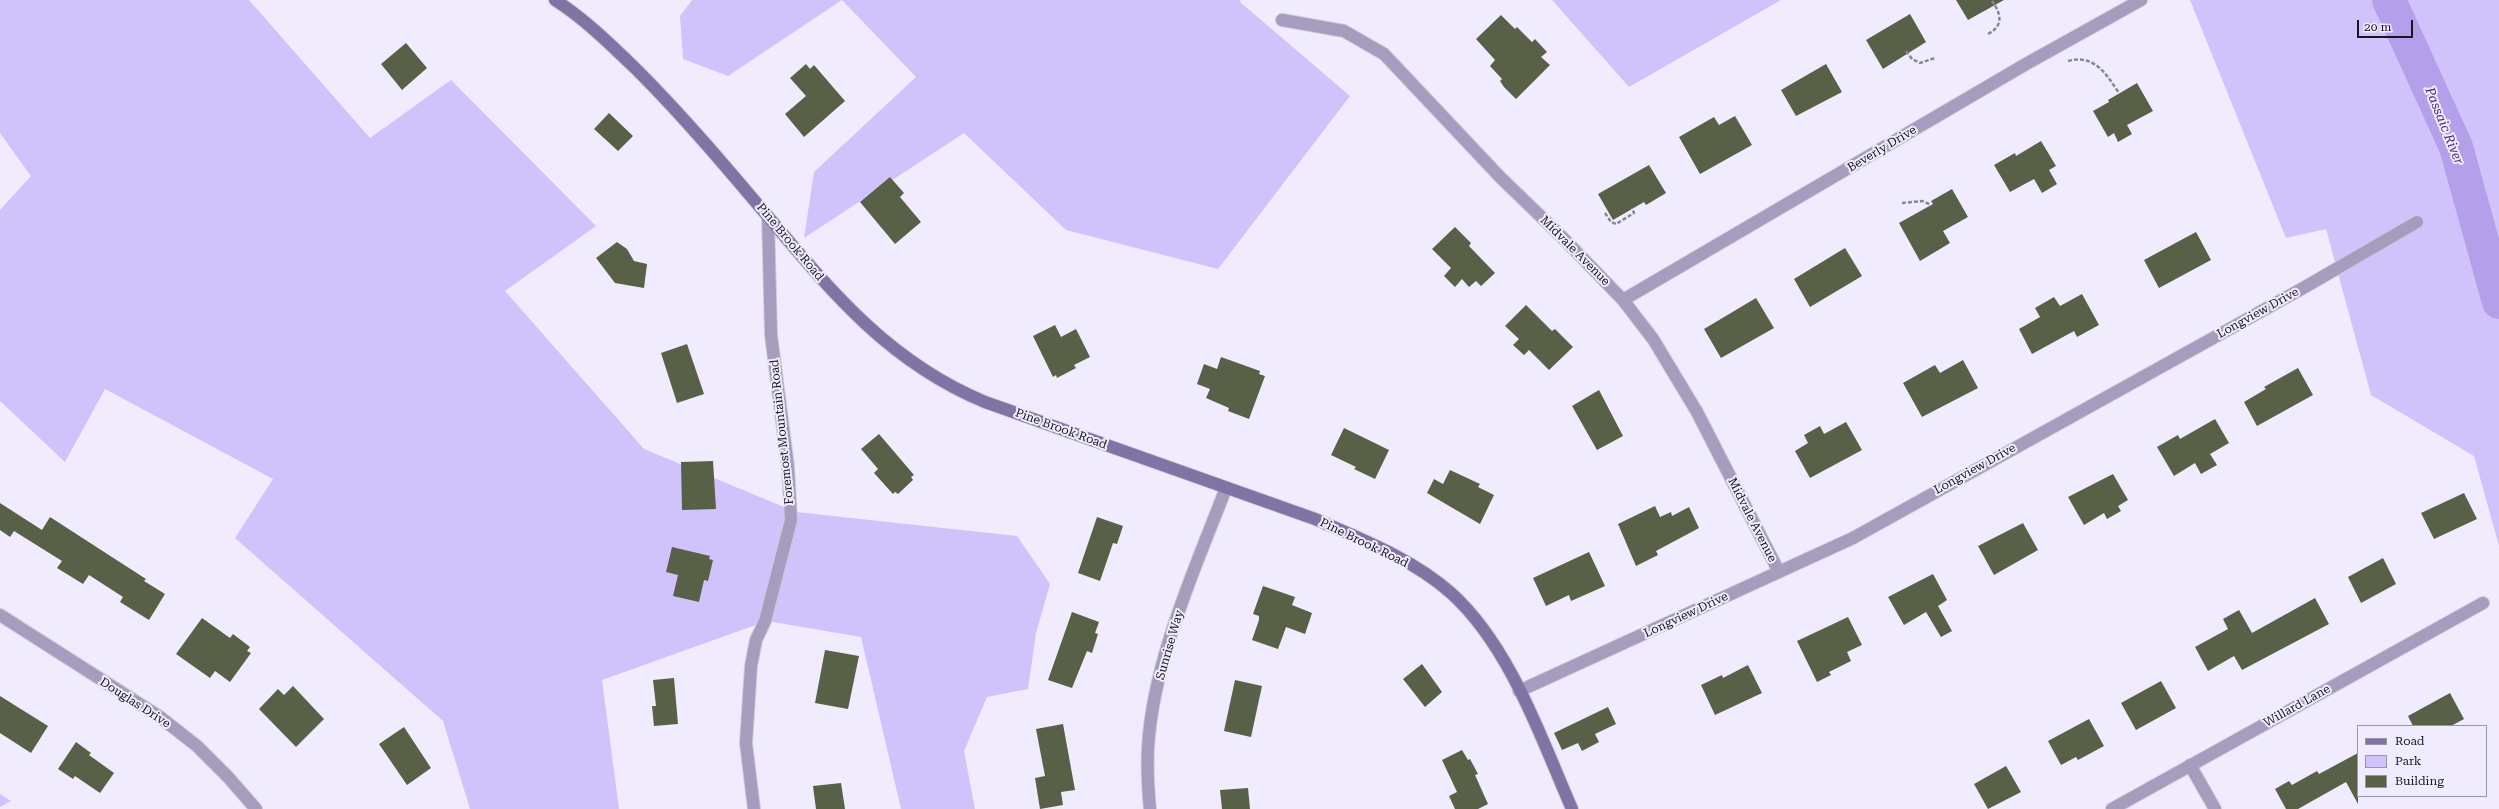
<!DOCTYPE html>
<html>
<head>
<meta charset="utf-8">
<style>
  body { margin:0 }
  #map { position:relative; width:2499px; height:809px; overflow:hidden; background:#f0ecfd; font-family:"Roboto Serif",serif }
  canvas { display:block }
  .legend { position:absolute; left:2357px; top:725px; width:130px; height:72px; box-sizing:border-box; background:#f0ecfd; border:1px solid #9996a4; margin:0; padding:5px 7px; list-style:none; font-size:12px; color:#17151e }
  .legend li { display:flex; align-items:center; gap:8px; height:20px }
  .legend b { width:20px; border:1px solid #9996a4 }
  .scale { position:absolute; left:2357px; top:20px; width:56px; height:18px; box-sizing:border-box; border:2px solid #17151e; border-top:0; padding-left:5px; font-size:12px; line-height:14px; white-space:nowrap; color:#17151e; -webkit-text-stroke:3px #f0ecfd; paint-order:stroke }
</style>
</head>
<body>
<div id="map">
<canvas width="2499" height="809"></canvas>
<ul class="legend">
<li><b style="height:5px;background:#8174a4"></b>Road</li>
<li><b style="height:11px;background:#d0c2fa"></b>Park</li>
<li><b style="height:11px;background:#586048"></b>Building</li>
</ul>
<div class="scale">20 m</div>
</div>
<script>
const g = document.querySelector('canvas').getContext('2d');
g.lineJoin = 'round';
function fillPath(path, color) {
  g.fillStyle = color;
  g.fill(path, 'evenodd');
}
function strokePath(path, color, width, dash) {
  g.strokeStyle = color;
  g.lineWidth = width;
  g.lineCap = dash ? 'butt' : 'round';
  g.setLineDash(dash || []);
  g.stroke(path);
}
function label(font, color, halo, rows, align = 'center') {
  g.font = font + ' "Roboto Serif",serif';
  g.lineWidth = 4;
  g.setLineDash([]);
  g.textBaseline = 'middle';
  g.strokeStyle = halo;
  g.fillStyle = color;
  for (const [text, x, y, turn = 0] of rows) {
    g.save();
    g.translate(x, y);
    g.rotate((+turn || 0) * Math.PI / 180);
    g.textAlign = isNaN(turn) ? turn : align;
    if (halo) g.strokeText(text, 0, 0);
    g.fillText(text, 0, 0);
    g.restore();
  }
}
fillPath(new Path2D(`
  M0,0H249L370,138L451,80L596,226L505,291L644,449L796,512L1017,536L1050,584L1036,633L1028,689L987,697L964,751L975,809H901L861,637L767,621L602,680L619,809H470L443,721L235,538L273,479L105,389L65,462L0,401V210L31,176L0,133Z
  M692,0H1241L1240,2L1350,96L1218,269L1066,230L964,133L804,238L814,172L916,77L842,0L728,76L683,59L680,16Z
  M1552,0H1781L1629,87Z
  M2190,0H2499V546L2474,456L2371,395L2326,229L2286,238Z
  M0,794L11,801L0,807Z`), '#d0c2fa');
strokePath(new Path2D(`
  M2389,0L2456,147L2499,302`), '#b49fea', 34);
fillPath(new Path2D(`
  M1956,0H2004L1968,20Z
  M1910,14L1926,42L1883,69L1866,40Z
  M1501,15L1515,29L1517,27L1532,42L1535,39L1547,52L1541,57L1550,65L1516,99L1504,87L1500,81L1502,79L1490,66L1495,60L1476,39Z
  M406,43L427,68L402,90L381,64Z
  M806,64L810,69L814,65L845,101L804,137L785,114L806,96L790,78Z
  M1826,64L1842,92L1796,116L1781,90Z
  M2137,83L2153,111L2127,125L2132,134L2118,142L2114,133L2108,137L2093,111L2109,102L2108,100Z
  M609,113L633,136L618,151L594,129Z
  M1735,116L1752,145L1700,174L1679,137L1714,117L1719,125Z
  M2041,141L2056,166L2049,170L2057,184L2042,193L2034,179L2010,192L1994,165L2015,153L2016,156Z
  M1649,165L1666,193L1646,205L1644,202L1613,220L1598,194Z
  M890,177L904,193L900,197L921,222L895,244L860,202Z
  M1952,189L1968,217L1943,231L1950,243L1920,261L1899,223L1933,204L1931,201Z
  M1455,227L1471,243L1469,246L1495,273L1481,286L1476,281L1469,287L1462,279L1455,287L1444,276L1451,268L1432,249Z
  M2196,232L2211,260L2159,288L2144,260Z
  M617,242L627,249L634,261L647,264L644,288L615,283L596,258Z
  M1845,248L1862,276L1810,307L1794,279Z
  M2082,294L2099,325L2077,337L2074,331L2032,354L2019,329L2040,317L2035,308L2054,297L2060,306Z
  M1756,298L1774,328L1721,358L1704,329Z
  M1526,305L1552,331L1555,329L1573,347L1549,370L1529,350L1524,355L1513,345L1519,339L1505,326Z
  M1055,325L1061,337L1076,329L1090,357L1074,365L1076,368L1057,378L1056,375L1053,377L1033,336Z
  M687,344L704,394L677,403L661,353Z
  M1221,357L1260,371L1259,374L1265,376L1249,419L1228,411L1229,408L1206,398L1210,389L1197,384L1204,364L1217,369Z
  M1963,360L1978,388L1922,417L1903,383L1935,365L1940,373Z
  M2298,368L2313,395L2257,426L2244,402L2266,389L2264,387Z
  M1599,390L1623,436L1597,450L1572,406Z
  M2215,419L2229,443L2210,454L2217,465L2201,474L2195,463L2174,476L2157,447L2178,435L2180,439Z
  M1846,422L1862,450L1810,478L1795,451L1808,443L1804,435L1820,426L1824,434Z
  M1344,428L1389,450L1375,479L1354,469L1356,467L1331,455Z
  M879,434L914,475L911,477L913,480L898,494L895,492L893,494L874,473L878,469L861,449Z
  M713,461L716,509L682,510L681,462Z
  M1450,470L1480,484L1478,487L1494,495L1480,524L1427,493L1434,479L1443,484Z
  M2113,474L2128,500L2118,506L2121,511L2107,519L2104,513L2084,525L2068,497Z
  M2464,493L2477,519L2434,539L2421,513Z
  M0,503L42,530L50,517L146,579L144,581L165,594L149,620L120,602L123,597L89,575L83,584L57,568L62,561L14,531L10,537L0,530Z
  M1655,506L1660,517L1671,512L1672,516L1689,507L1699,528L1656,551L1658,555L1636,566L1618,524Z
  M1097,517L1123,526L1117,544L1113,543L1100,581L1078,573Z
  M2023,523L2038,550L1994,575L1978,546Z
  M672,547L710,556L709,559L713,560L708,581L704,580L699,602L673,596L678,575L666,572Z
  M1589,552L1605,586L1571,601L1569,595L1546,606L1533,578Z
  M2383,558L2396,584L2361,603L2348,577Z
  M1933,574L1947,600L1938,606L1952,631L1941,637L1926,612L1904,625L1888,597Z
  M1263,586L1295,597L1292,605L1312,613L1305,634L1286,627L1278,649L1252,640L1259,620V616L1253,614Z
  M2315,598L2329,624L2242,670L2234,656L2208,671L2195,647L2228,629L2223,619L2239,610L2252,633Z
  M1072,612L1099,622L1095,633L1098,634L1092,653L1087,651L1072,688L1048,680Z
  M1848,617L1862,645L1847,652L1851,661L1829,672L1831,675L1817,682L1797,641Z
  M202,618L230,638L233,634L250,647L247,651L251,653L230,682L215,671L210,678L176,654Z
  M825,650L859,656L848,709L815,703Z
  M1422,664L1442,692L1425,707L1403,679Z
  M1748,665L1762,693L1715,715L1701,685L1722,675L1723,678Z
  M674,678L678,724L654,726L652,706H656L653,680Z
  M1235,680L1262,686L1251,737L1224,731Z
  M2161,681L2176,708L2136,730L2121,703Z
  M293,686L324,719L296,747L259,709L278,689L284,695Z
  M2450,693L2464,719L2451,726H2413L2408,716Z
  M0,696L48,726L31,753L0,733Z
  M1608,707L1616,724L1595,734L1599,742L1582,751L1578,743L1562,750L1554,733Z
  M2089,719L2104,746L2078,760L2076,757L2061,765L2048,741Z
  M1063,724L1075,790L1061,792L1063,805L1040,809L1035,778L1045,776L1036,729Z
  M404,727L431,768L407,785L379,744Z
  M76,742L91,753L89,755L114,773L100,793L75,776L73,779L58,769Z
  M1462,750L1468,760L1470,759L1478,774L1475,775L1488,804L1478,809H1455L1449,796L1457,792L1442,760Z
  M2358,753V804L2346,782L2298,809H2286L2275,789L2289,781L2292,785L2317,771L2319,774Z
  M2006,766L2021,792L1988,809L1974,784Z
  M841,783L845,809H816L813,786Z
  M1248,788L1250,809H1222L1220,790Z`), '#586048');
const street = new Path2D(`
  M1282,20L1344,31L1384,54L1500,177L1562,237L1623,300L1653,339L1697,412L1779,572
  M1623,300L2026,64L2141,0
  M0,615L160,717L197,746L228,777L256,809
  M1519,691L1853,538L2305,287L2417,222
  M2190,765L2215,809
  M754,809L746,743L751,666L756,640L765,621L791,520L788,467L771,335L768,217
  M1150,809C1148,789 1147,768 1148,748C1153,660 1195,569 1226,488
  M2112,809L2483,603`);
const secondary = new Path2D(`
  M555,0C585,19 612,46 637,70C684,117 727,168 770,219C834,295 891,363 985,402L1315,519C1361,539 1413,559 1451,593C1510,646 1541,738 1572,809`);
strokePath(street, '#cdcad9', 14);
strokePath(secondary, '#cdcad9', 14);
strokePath(new Path2D(`
  M1988,34C2003,26 2002,15 1992,1
  M1906,51L1912,59L1920,63L1935,58
  M2068,61C2095,54 2106,74 2119,93
  M1902,203L1923,201L1931,205
  M1605,213L1611,222L1616,224L1634,213L1632,208`), '#898694', 2.5, [4, 2]);
strokePath(street, '#a59cbe', 12);
strokePath(secondary, '#8174a4', 12);
label('12px', '#17151e', '#f0ecfd', [
  ["Beverly Drive",1882,149,-31],
  ["Pine Brook Road",790,242,50],
  ["Midvale Avenue",1575,251,45],
  ["Longview Drive",2258,313,-29],
  ["Pine Brook Road",1061,429,20],
  ["Foremost Mountain Road",782,432,-96],
  ["Longview Drive",1975,469,-29],
  ["Midvale Avenue",1752,520,63],
  ["Pine Brook Road",1364,543,26],
  ["Longview Drive",1686,615,-25],
  ["Sunrise Way",1170,645,-74],
  ["Douglas Drive",135,703,33],
  ["Willard Lane",2297,706,-29]
]);
label('italic 13px', '#49287e', '#f0ecfd', [
  ["Passaic River",2444,126,68]
]);
</script>
</body>
</html>
